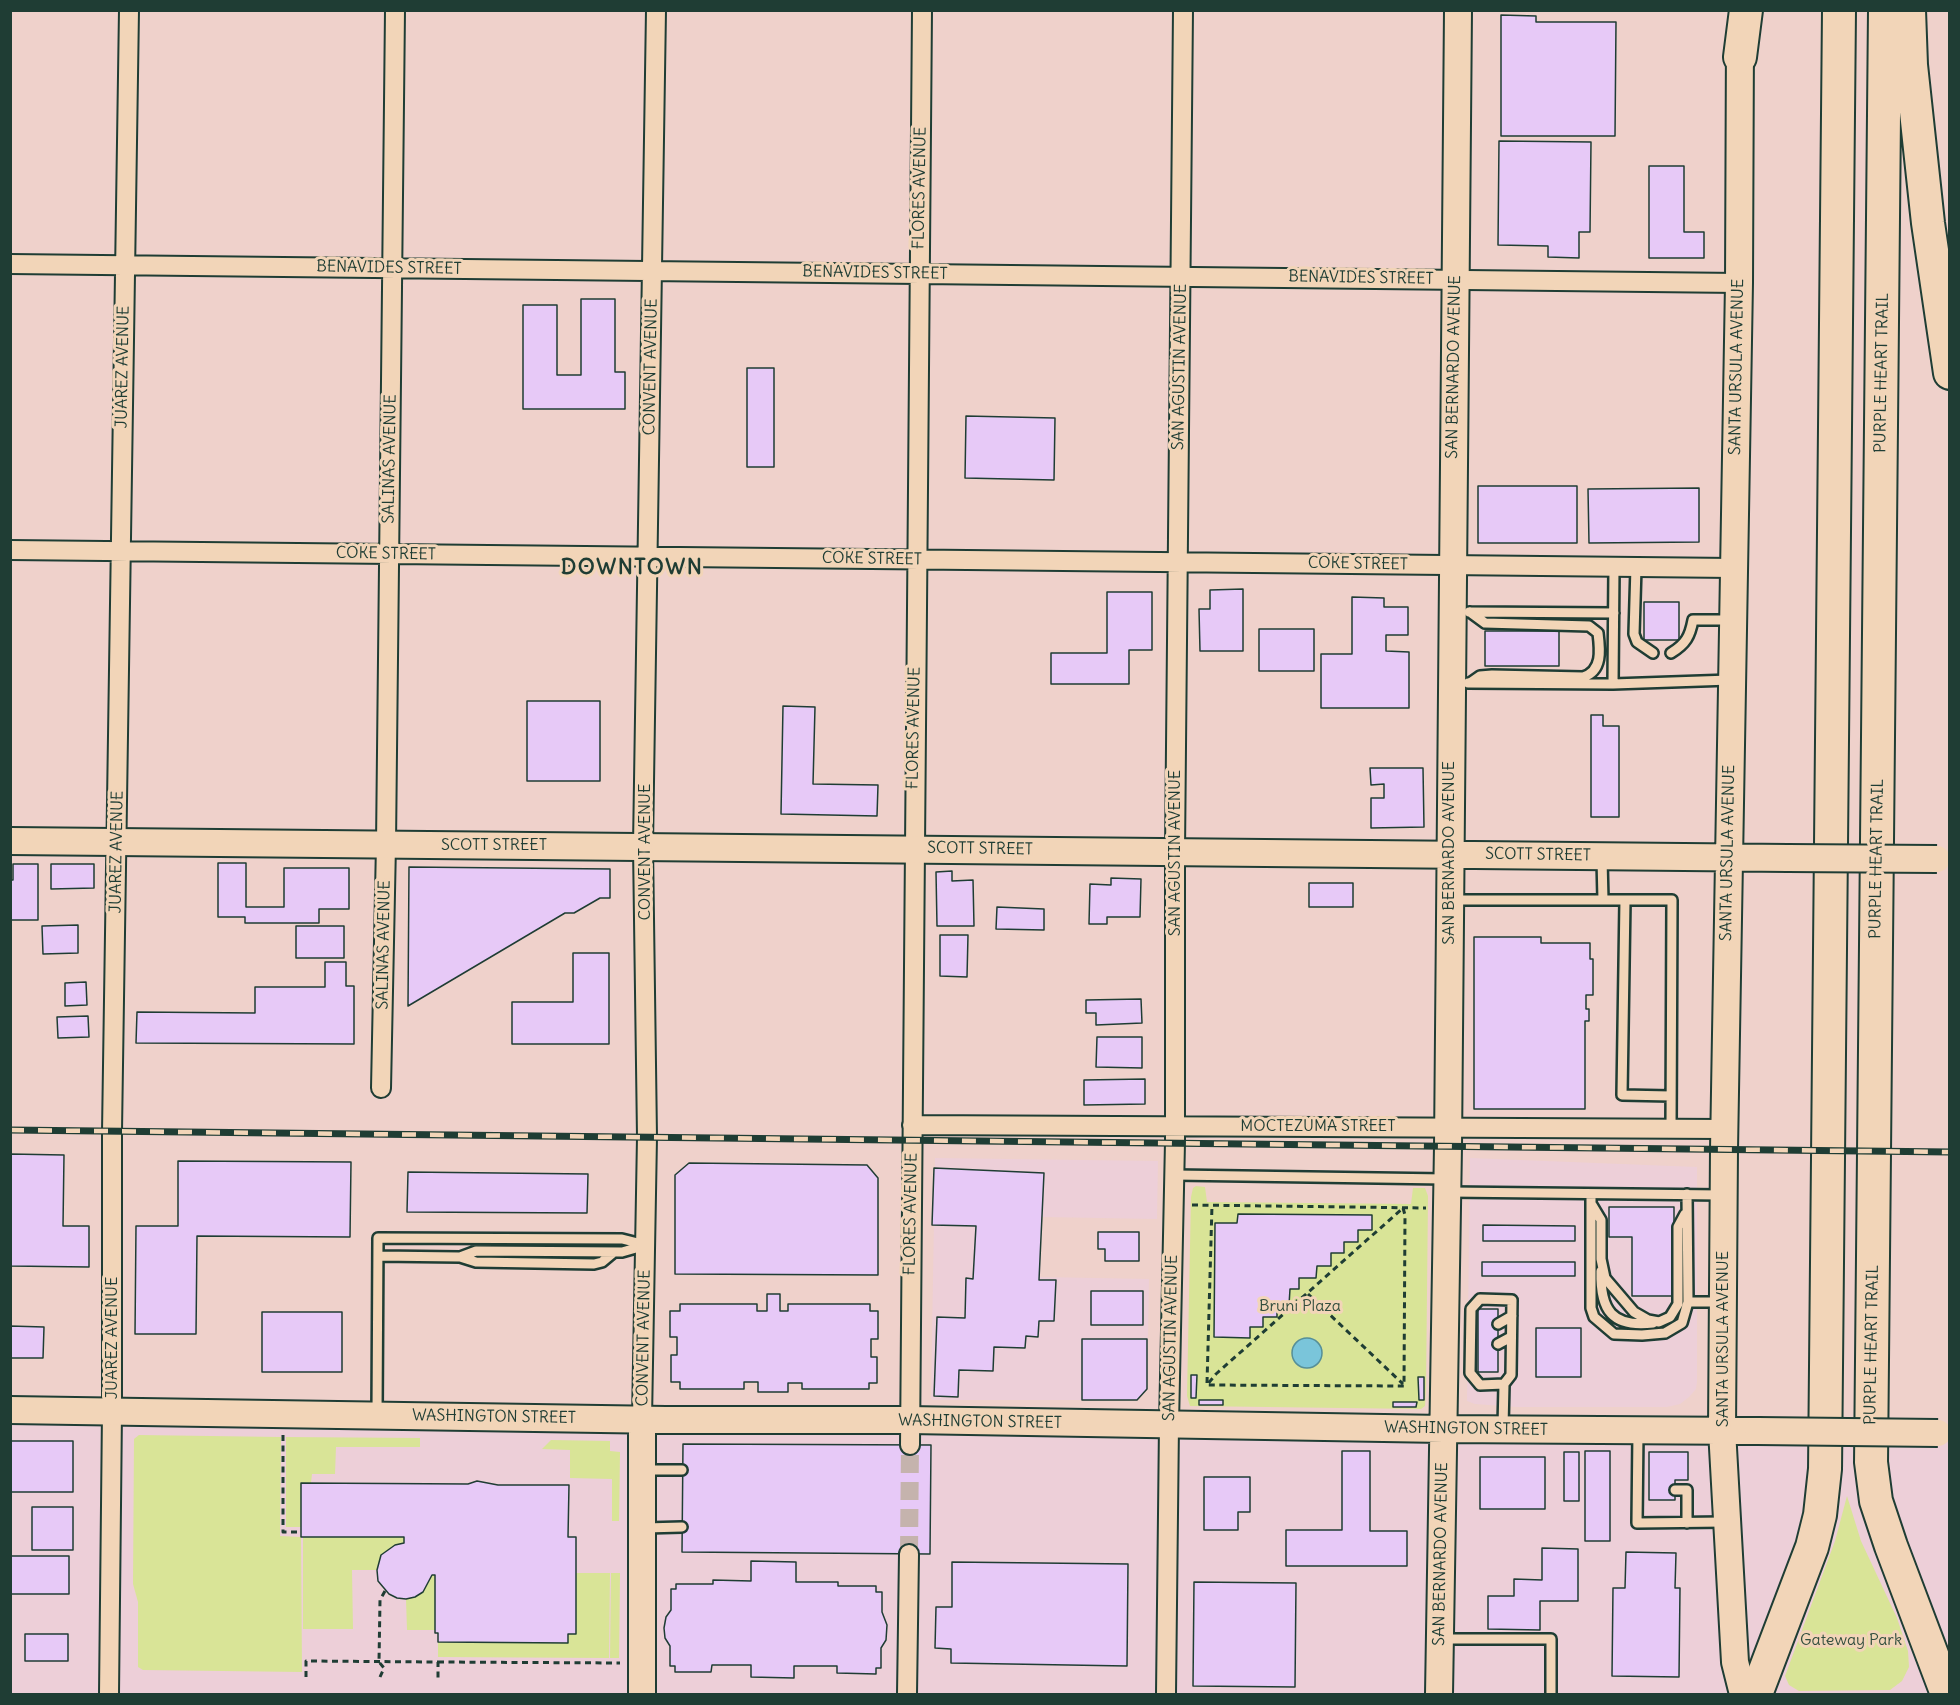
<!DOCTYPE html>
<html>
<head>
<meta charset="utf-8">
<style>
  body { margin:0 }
  #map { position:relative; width:1960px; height:1705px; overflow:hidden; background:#efd1cb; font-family:Delius,sans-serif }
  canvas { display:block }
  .frame { position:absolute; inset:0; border:12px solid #1f3d34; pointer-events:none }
</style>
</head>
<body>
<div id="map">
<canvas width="1960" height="1705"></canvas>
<div class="frame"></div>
</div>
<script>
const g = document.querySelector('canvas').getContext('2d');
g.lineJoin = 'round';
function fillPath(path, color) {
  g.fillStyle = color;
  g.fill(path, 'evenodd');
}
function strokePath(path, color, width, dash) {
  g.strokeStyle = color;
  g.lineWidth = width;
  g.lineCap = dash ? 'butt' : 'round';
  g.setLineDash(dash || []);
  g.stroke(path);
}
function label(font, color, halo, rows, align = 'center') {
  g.font = font + ' Delius,sans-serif';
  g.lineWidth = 6;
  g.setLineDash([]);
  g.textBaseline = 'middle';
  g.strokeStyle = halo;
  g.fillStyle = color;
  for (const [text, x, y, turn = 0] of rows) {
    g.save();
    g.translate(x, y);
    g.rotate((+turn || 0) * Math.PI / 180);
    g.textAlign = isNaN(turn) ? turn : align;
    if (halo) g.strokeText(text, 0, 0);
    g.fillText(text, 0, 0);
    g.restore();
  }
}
fillPath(new Path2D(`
  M935,1158L1158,1161L1157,1219L1042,1217L1040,1277L1149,1279L1147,1389L1137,1400H933L931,1398Z
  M1470,1158L1697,1167V1382L1696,1389L1689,1397L1680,1404L1667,1407H1517L1475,1404L1467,1401Z
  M11,1410L1949,1432V1694H11Z`), '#edcfd8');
fillPath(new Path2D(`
  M1196,1186L1205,1187L1207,1202L1411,1204L1413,1188H1425L1428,1196L1426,1389L1425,1406L1421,1409L1190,1406L1187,1396L1191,1197L1193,1188Z
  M139,1435L281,1437L280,1536L301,1537L302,1672L143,1670L138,1667V1602L133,1584L134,1439Z
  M286,1437L420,1438V1447H336L335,1474H312L311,1483H301V1527H286Z
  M551,1440L610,1441V1451L620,1452L619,1521H612V1479L570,1478V1450L542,1449Z
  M1847,1496L1861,1541L1897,1618L1908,1651L1909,1667L1902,1681L1890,1690L1799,1691L1789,1685L1785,1676L1835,1541Z
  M303,1537H404V1543C389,1546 379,1554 377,1570H352L353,1629H303Z
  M576,1573H610L609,1658L438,1657V1642L568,1643V1634L576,1633Z
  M611,1573H620L619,1658H610Z
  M432,1575H435V1630H407L406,1599C421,1595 427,1589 432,1575Z`), '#d9e497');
const water = new Path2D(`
  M1292 1353a15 15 0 1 1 30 0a15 15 0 1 1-30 0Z`);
fillPath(water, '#7ac5da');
strokePath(water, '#568f98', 1.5);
const building = new Path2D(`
  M1501,15L1536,16V22H1616L1615,136H1501Z
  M1499,141L1591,142L1590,232H1579V258L1548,257V246L1498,245Z
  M1649,166H1684V232H1704V258H1649Z
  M581,299H615V372H625V409H523V305H557V375H581Z
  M747,368H774V467H747Z
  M966,416L1055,418L1054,480L965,478Z
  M1478,486H1577V543H1478Z
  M1699,488V542L1589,543L1588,489Z
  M1243,589V651H1200L1199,609H1210V590Z
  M1107,592H1152V650H1129V684H1051V653H1107Z
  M1352,597L1384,598V607H1408V635H1386V651L1409,652V708H1321V654H1352Z
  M1644,602H1679V640H1644Z
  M1259,629H1314V671H1259Z
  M1485,631H1559V666H1485Z
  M527,701H600V781H527Z
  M783,706L815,707L813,784L878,785L877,816L781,814Z
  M1591,715H1603V726H1619V817H1591Z
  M1370,768H1423L1424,827L1371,828V798H1384V784L1371,785Z
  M218,863H246V907H284V868H349V909H319V923H245V917H218Z
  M13,864H38V920H10V880H13Z
  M51,864H94V888L51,889Z
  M409,867L610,869V898H600L574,913H565L408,1006Z
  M952,871V881L973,880L974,926H937L936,872Z
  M1111,878L1141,879L1140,917H1107V924H1089L1090,884L1111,885Z
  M1309,883H1353V907H1309Z
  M997,907L1044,909V930L996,929Z
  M78,925V953L43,954L42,926Z
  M296,926H344V958H296Z
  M940,935H968L967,977L940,976Z
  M1474,937H1541V943H1590V959H1593V995H1586V1009H1589V1021H1585V1109H1474Z
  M573,953H609V1044H512V1002H573Z
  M325,962H346V986H354V1044L136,1043L137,1012L255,1013V987H325Z
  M86,982L87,1005L65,1006V983Z
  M1141,999L1142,1023L1096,1025V1013H1086V1000Z
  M88,1016L89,1037L58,1038L57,1017Z
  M1097,1037H1142V1068L1096,1067Z
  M1145,1079V1104L1084,1105V1080Z
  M10,1154L64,1155L63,1226H89V1267L10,1266Z
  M178,1161L351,1162L350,1237L197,1236L196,1334H135L136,1226H178Z
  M689,1163L867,1165L878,1178V1275L675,1274V1175Z
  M934,1168L1044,1173L1039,1280H1056L1054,1321H1039L1038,1337L1026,1336L1025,1348L994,1347L993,1371L959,1370L958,1397L934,1396L937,1317L965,1318L966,1278L973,1279L976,1226L932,1225Z
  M408,1172L588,1174L587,1213L407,1212Z
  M1609,1207H1674V1296H1632V1237H1609Z
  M1238,1214L1372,1215V1230H1358V1242H1344V1253H1331V1266H1317L1316,1278H1299V1289H1290L1289,1305H1277V1317H1263V1327H1250V1338L1214,1337L1215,1223H1237Z
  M1483,1225L1575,1226V1241H1483Z
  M1098,1232H1139V1261H1105V1249H1098Z
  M1482,1262H1575V1276H1482Z
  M1091,1291H1143V1325H1091Z
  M767,1294H780V1311H788V1304H870V1311H878V1339H871V1357H877V1383H869V1389H802V1383H788V1392H758V1382H744V1389H680V1382H671V1355H677V1337H670V1311H680V1304H757V1311H767Z
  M1478,1309H1498V1372H1478Z
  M262,1312H342V1372H262Z
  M10,1326L44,1327L43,1358H10Z
  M1536,1328H1581V1377H1536Z
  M1082,1339H1147V1389L1137,1400H1082Z
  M1191,1375H1197L1196,1398H1191Z
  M1418,1377H1424V1400H1419Z
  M1199,1400H1223V1405H1199Z
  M1393,1402H1417L1416,1407H1393Z
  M10,1441H73V1492H10Z
  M683,1444L931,1445L930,1554L682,1552Z
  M1342,1451H1370V1531H1407V1566H1286V1530H1342Z
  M1585,1451H1610V1541H1585Z
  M1564,1452H1579V1501H1564Z
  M1649,1452H1688V1480H1675V1500H1649Z
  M1480,1457H1545V1509H1480Z
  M1204,1477H1250V1512H1238V1530H1204Z
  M477,1481L498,1485H569L568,1537H576V1634H568V1643L438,1642V1633H435V1575H432L423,1592L415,1597L406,1599L397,1598L389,1594L378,1581L377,1570L381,1555L395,1545L404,1543V1537H301V1483L468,1484Z
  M32,1507H73V1550H32Z
  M1542,1548L1578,1549V1601H1540V1630L1488,1629V1596H1514V1579L1542,1580Z
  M1626,1552L1676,1553L1675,1588H1680L1679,1677L1612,1676L1613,1588H1625Z
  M10,1556H69V1594H10Z
  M751,1561L796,1562V1582H838V1586H876V1592H882V1612L887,1625L886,1640L881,1648V1668H876V1674L837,1673V1666H794V1678L751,1677V1665H712L711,1672H675V1666H670V1646L665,1638L664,1628L666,1617L671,1610V1589H676V1584H713V1580L751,1581Z
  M952,1562L1128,1564L1127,1666L951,1663V1649L935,1648L936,1607H952Z
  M1194,1582L1296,1583L1295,1687L1193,1686Z
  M25,1634H68V1661H25Z`);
fillPath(building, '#e7c9f7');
strokePath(building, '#1f3d34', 1.5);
strokePath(new Path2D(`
  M909,1554L910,1445`), '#c5b3ad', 18, [18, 9]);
const lane = new Path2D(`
  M1636,567L1634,634L1637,642L1653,653
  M1469,612L1614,613
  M1671,653C1686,644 1690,636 1693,620H1732
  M1468,683L1613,684L1730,680
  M1470,683L1480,676L1492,675L1583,677C1603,671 1600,649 1598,633L1589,626L1485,623L1470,612
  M1613,684L1614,567
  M1602,859L1603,900
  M1453,900H1672L1671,1128
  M1625,900L1622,1095L1671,1096
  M1175,1175L1445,1179
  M1450,1192L1721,1195
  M1591,1194V1308L1594,1317L1614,1334L1642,1335L1665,1333L1682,1323L1688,1302L1687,1194
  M1592,1205L1601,1220V1259L1605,1278L1634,1312L1648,1320L1659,1322L1670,1317L1678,1304V1227L1685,1214
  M378,1256L460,1257L476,1251L622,1252L643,1246
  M460,1257L476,1262L594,1264L602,1262L614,1252
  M1601,1271C1600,1310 1612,1328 1653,1323
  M1688,1302H1722
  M1498,1324L1512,1316
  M1498,1344L1511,1337
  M377,1414L378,1238L622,1239L646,1245
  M1503,1427L1504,1384L1511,1375L1512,1300L1480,1299L1471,1309L1470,1373L1480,1385L1504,1384
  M1638,1432L1637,1523L1725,1522
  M643,1470H682
  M1675,1490H1687V1523
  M645,1528L682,1527
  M1442,1639H1551V1694`);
const street = new Path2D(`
  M10,264L1739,283
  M10,550L1733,568
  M381,1088L386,844L395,10
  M912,1125L1724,1129
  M642,1419L647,1137L643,846L656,10
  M910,1445L922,10
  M109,1694L112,1411V1131L129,10
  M907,1694L909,1554
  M1166,1694L1169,1424L1175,1142V851L1183,10`);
const secondary = new Path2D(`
  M1740,37L1739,283L1724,1149L1722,1430L1735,1662L1743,1694
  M10,841L1788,858
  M10,1410L666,1420H909L1443,1429L1758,1431
  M642,1694V1419
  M1439,1694L1448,1146L1458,10`);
const highway = new Path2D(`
  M1885,10L1871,1462L1876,1501L1891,1546L1947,1694
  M1909,10L1911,65L1928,223L1950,373
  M1740,57L1746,10
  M1756,1694L1812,1547L1820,1515L1825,1469L1839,10`);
strokePath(lane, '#1f3d34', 14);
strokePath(street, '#1f3d34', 22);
strokePath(secondary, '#1f3d34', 30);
strokePath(highway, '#1f3d34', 36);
strokePath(new Path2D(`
  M1192,1205L1426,1208
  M1403,1208L1405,1215L1404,1386L1207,1385L1216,1374Z
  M1308,1294L1403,1384
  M1207,1383L1212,1205
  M283,1435V1532H301
  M438,1662L620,1663
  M306,1677V1661L438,1662V1678
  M380,1677L384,1668L379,1662L380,1600L385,1591`), '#1f3d34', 3, [6, 4.5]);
strokePath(lane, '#f2d5b8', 9);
strokePath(street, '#f2d5b8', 18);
strokePath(secondary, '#f2d5b8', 26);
strokePath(highway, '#f2d5b8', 32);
const rail = new Path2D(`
  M10,1130L1950,1152`);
strokePath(rail, '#1f3d34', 7);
strokePath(rail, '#f2d5b8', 4.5, [14]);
const secondaryBridge = new Path2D(`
  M1788,858L1937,859
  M1758,1431L1938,1433`);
strokePath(secondaryBridge, '#1f3d34', 30, []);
strokePath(secondaryBridge, '#f2d5b8', 26);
label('16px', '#1f3d34', '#f2d5b8', [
  ["FLORES AVENUE",920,188,-89],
  ["BENAVIDES STREET",389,268,1],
  ["BENAVIDES STREET",875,273,1],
  ["BENAVIDES STREET",1361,278,1],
  ["JUAREZ AVENUE",123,367,-89],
  ["CONVENT AVENUE",651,367,-89],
  ["SAN AGUSTIN AVENUE",1180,367,-89],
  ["SAN BERNARDO AVENUE",1454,367,-89],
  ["SANTA URSULA AVENUE",1737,367,-89],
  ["PURPLE HEART TRAIL",1882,373,-89],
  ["SALINAS AVENUE",390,459,-89],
  ["COKE STREET",386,554,1],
  ["COKE STREET",872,559,1],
  ["COKE STREET",1358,564,1],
  ["FLORES AVENUE",914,728,-89],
  ["SCOTT STREET",494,845],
  ["SCOTT STREET",980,849,1],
  ["JUAREZ AVENUE",117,852,-89],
  ["CONVENT AVENUE",645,852,-90],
  ["SAN AGUSTIN AVENUE",1175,853,-90],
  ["SAN BERNARDO AVENUE",1449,853,-90],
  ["SANTA URSULA AVENUE",1728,853,-89],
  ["SCOTT STREET",1538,855,1],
  ["PURPLE HEART TRAIL",1877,859,-89],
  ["SALINAS AVENUE",384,945,-89],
  ["MOCTEZUMA STREET",1318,1126],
  ["FLORES AVENUE",911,1214,-89],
  ["JUAREZ AVENUE",112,1338,-90],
  ["CONVENT AVENUE",644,1338,-89],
  ["SAN AGUSTIN AVENUE",1171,1338,-89],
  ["SANTA URSULA AVENUE",1723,1339,-90],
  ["PURPLE HEART TRAIL",1872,1345,-89],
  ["WASHINGTON STREET",494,1417,1],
  ["WASHINGTON STREET",980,1422,1],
  ["WASHINGTON STREET",1466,1429,1],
  ["SAN BERNARDO AVENUE",1441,1554,-89]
]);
label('16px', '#324e3e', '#f2d5b8', [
  ["Bruni Plaza",1300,1306],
  ["Gateway Park",1851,1640]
]);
g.letterSpacing = '1.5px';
label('bold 22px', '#1f3d34', '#f2d5b8', [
  ["DOWNTOWN",632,568]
]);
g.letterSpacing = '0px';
</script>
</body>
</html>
